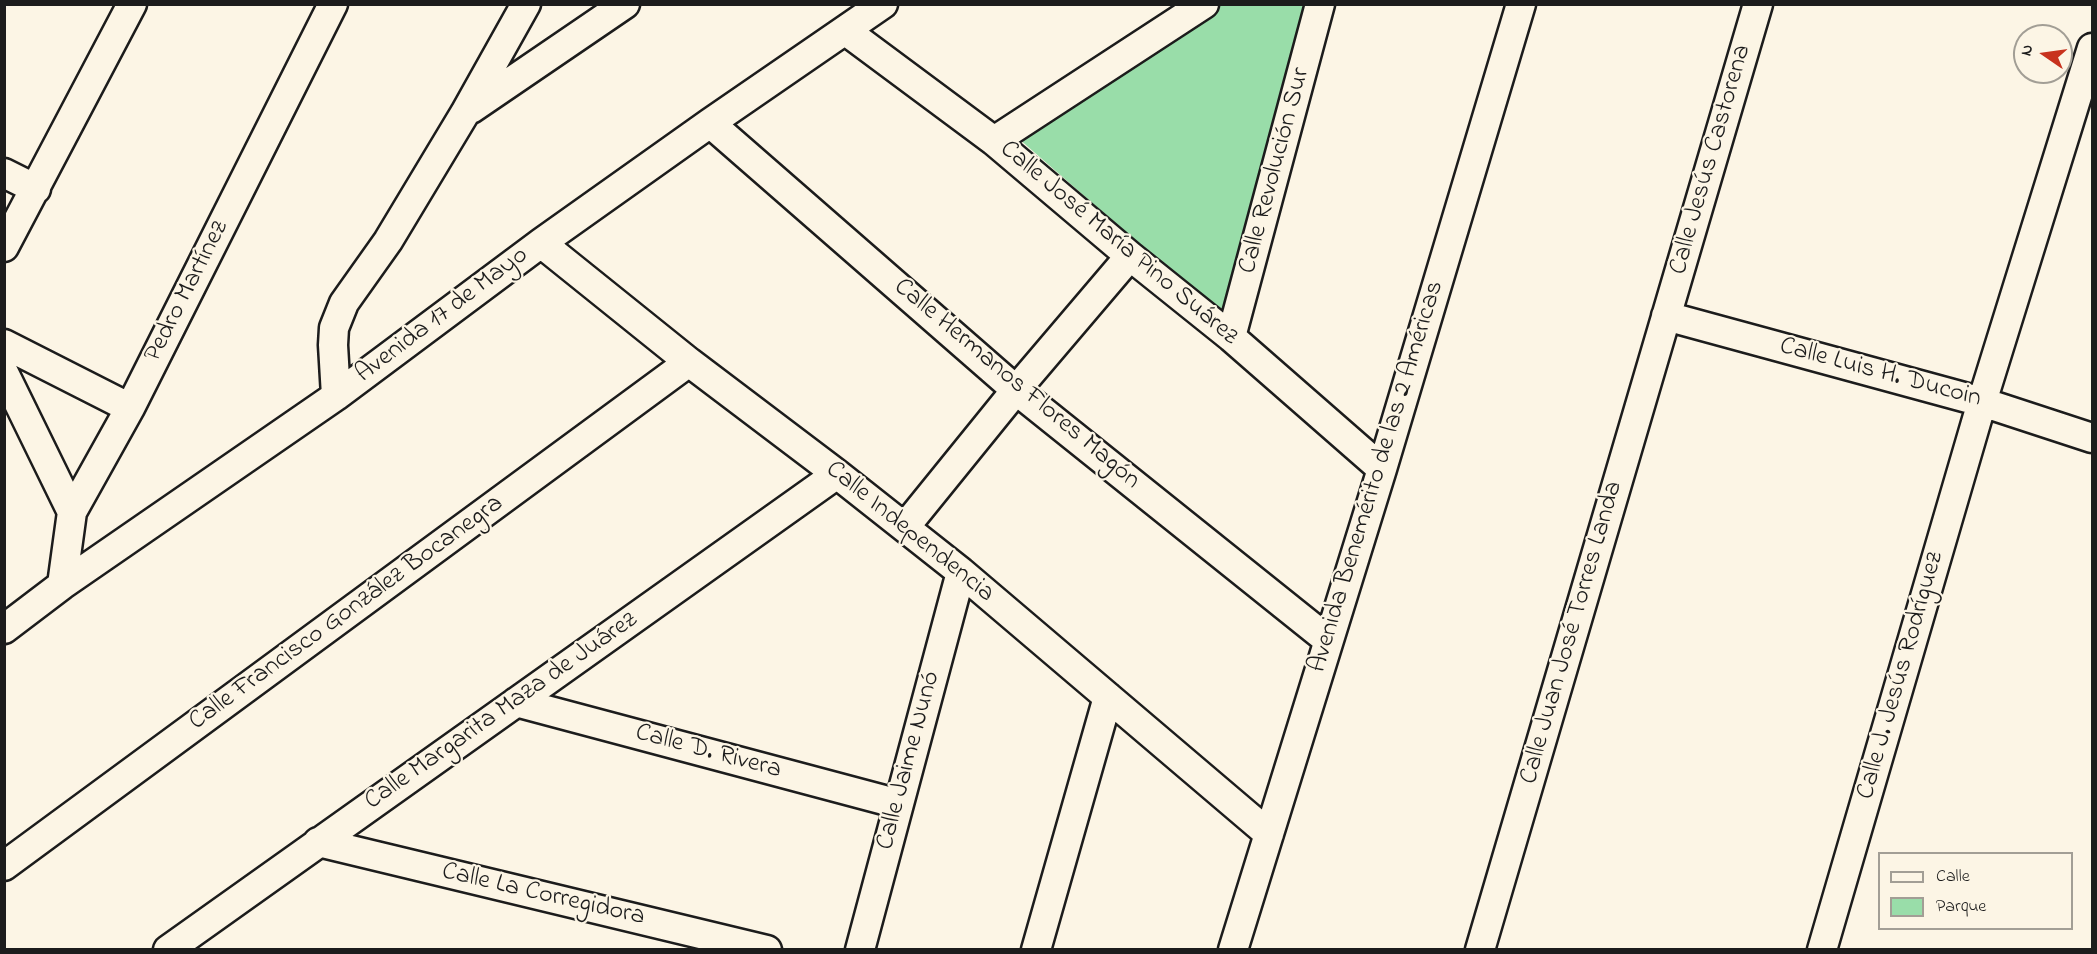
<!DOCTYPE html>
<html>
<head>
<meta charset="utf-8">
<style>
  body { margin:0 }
  #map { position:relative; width:2097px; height:954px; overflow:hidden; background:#fcf5e5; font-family:"Indie Flower",sans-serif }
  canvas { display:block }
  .frame { position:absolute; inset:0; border:6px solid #1c1c1c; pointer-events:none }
  .legend { position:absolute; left:1878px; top:852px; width:195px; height:78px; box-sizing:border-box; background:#fcf5e5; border:2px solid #a29e95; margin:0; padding:8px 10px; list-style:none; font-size:18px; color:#1c1c1c }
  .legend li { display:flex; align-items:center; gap:12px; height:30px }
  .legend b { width:30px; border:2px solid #a29e95 }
  .north { position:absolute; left:2013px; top:24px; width:60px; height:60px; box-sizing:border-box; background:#fcf5e5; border:2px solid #a29e95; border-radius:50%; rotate:283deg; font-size:16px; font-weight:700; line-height:24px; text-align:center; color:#1c1c1c }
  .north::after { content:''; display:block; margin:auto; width:21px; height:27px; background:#c8321e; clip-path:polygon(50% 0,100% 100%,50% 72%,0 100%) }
</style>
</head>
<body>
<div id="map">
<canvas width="2097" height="954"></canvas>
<div class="frame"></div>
<ul class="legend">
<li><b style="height:8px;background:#fcf5e5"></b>Calle</li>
<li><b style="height:16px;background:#99dda9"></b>Parque</li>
</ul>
<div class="north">N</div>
</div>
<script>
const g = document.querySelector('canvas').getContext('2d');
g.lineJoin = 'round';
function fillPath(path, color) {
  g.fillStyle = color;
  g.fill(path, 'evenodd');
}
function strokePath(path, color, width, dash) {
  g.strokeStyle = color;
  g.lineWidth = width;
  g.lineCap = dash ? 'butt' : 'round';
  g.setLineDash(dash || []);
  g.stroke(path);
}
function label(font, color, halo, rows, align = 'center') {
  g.font = font + ' "Indie Flower",sans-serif';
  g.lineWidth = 4.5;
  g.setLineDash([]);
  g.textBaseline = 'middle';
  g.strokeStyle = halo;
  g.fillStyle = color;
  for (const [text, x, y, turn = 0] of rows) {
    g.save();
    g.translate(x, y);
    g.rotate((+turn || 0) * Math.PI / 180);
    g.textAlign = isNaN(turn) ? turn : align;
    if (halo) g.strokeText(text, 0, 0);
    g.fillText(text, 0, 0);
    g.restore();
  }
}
fillPath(new Path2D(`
  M1220,5H1306L1226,320L1018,138Z`), '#99dda9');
const minor = new Path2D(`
  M846,31L994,141L1130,256L1231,337L1382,469
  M471,109L625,4
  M710,123L1016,390L1328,640
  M994,141L1204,4
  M4,173L36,189
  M541,243L689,362L837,474L961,572L1269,834
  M4,247L132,4
  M1666,316L1982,402L2092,438
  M1231,337L1320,4
  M4,344L130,408
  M4,373L72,512
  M336,396L333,345L334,328L344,303L388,241L465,113L526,4
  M905,527L1016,390L1130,256
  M62,585L72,512L130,408L333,4
  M4,629L62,585L336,396L541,243L710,123L883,4
  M516,702L899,804
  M318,842L767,950
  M4,866L689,362
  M168,950L837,474
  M860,950L961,572
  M1036,950L1108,697
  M1233,950L1382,469L1521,4
  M1480,950L1758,4
  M1822,950L1982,402L2092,48`);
strokePath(minor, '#1c1c1c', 33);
strokePath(minor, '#fcf5e5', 28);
label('26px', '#1c1c1c', '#fcf5e5', [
  ["Calle Jesús Castorena",1712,160,-74],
  ["Calle Revolución Sur",1276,171,-75],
  ["Calle José María Pino Suárez",1118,244,40],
  ["Pedro Martínez",188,292,-63],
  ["Avenida 17 de Mayo",443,316,-37],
  ["Calle Luis H. Ducoin",1880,374,15],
  ["Calle Hermanos Flores Magón",1016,385,40],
  ["Avenida Benemérito de las 2 Américas",1378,477,-73],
  ["Calle Independencia",909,533,39],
  ["Calle Francisco González Bocanegra",347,614,-36],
  ["Calle Juan José Torres Landa",1573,633,-74],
  ["Calle J. Jesús Rodríguez",1902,676,-74],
  ["Calle Margarita Maza de Juárez",502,712,-35],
  ["Calle D. Rivera",708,753,15],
  ["Calle Jaime Nunó",910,761,-75],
  ["Calle La Corregidora",543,896,13]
]);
</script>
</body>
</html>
